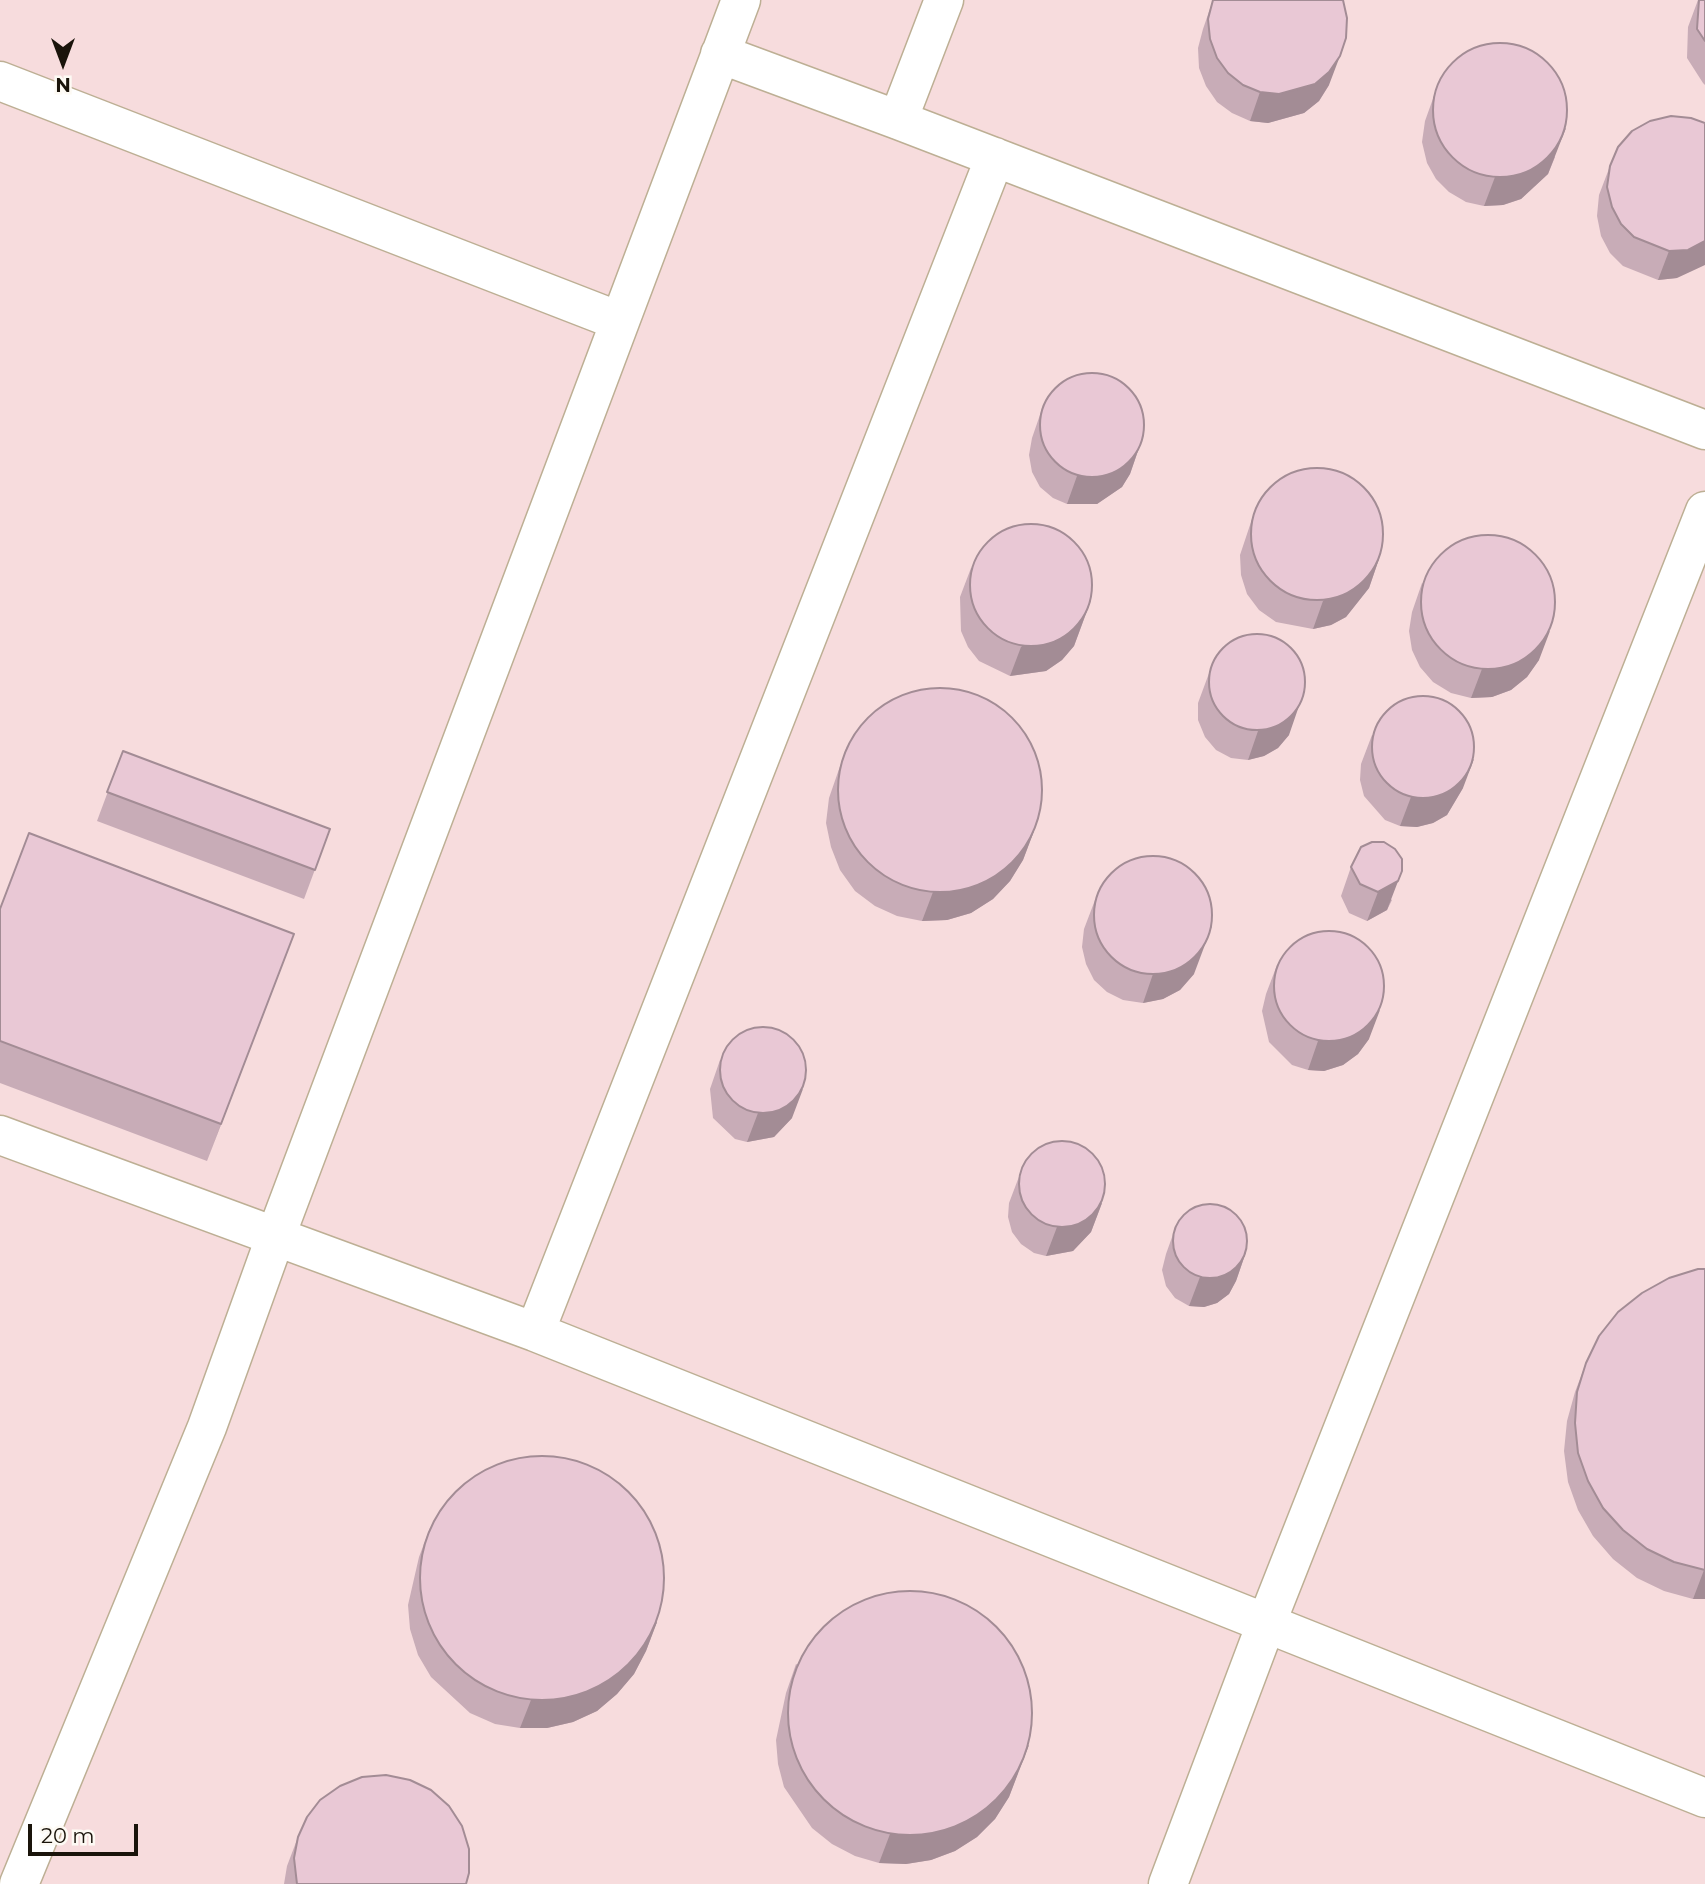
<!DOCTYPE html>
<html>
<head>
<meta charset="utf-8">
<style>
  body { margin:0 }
  #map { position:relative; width:1705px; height:1884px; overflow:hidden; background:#fbebd0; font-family:Montserrat,sans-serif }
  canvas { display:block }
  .north { position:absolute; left:28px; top:28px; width:70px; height:70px; -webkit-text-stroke:5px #fdfaf4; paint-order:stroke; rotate:180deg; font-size:19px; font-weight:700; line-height:28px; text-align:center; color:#1a140b }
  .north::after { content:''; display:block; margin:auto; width:24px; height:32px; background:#1a140b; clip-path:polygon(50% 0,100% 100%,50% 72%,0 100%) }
  .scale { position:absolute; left:28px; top:1824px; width:110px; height:32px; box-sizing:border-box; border:4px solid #1a140b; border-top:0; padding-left:9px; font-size:21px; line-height:24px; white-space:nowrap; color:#1a140b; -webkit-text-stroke:5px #fdfaf4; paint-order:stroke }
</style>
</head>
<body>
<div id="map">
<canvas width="1705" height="1884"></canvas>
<div class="north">N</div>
<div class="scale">20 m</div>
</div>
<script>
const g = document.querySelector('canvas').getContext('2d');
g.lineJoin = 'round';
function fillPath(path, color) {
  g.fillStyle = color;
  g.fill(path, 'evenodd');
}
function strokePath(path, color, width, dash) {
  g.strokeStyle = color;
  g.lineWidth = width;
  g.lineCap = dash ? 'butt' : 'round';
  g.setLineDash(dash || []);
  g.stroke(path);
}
fillPath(new Path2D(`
  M0,0H1705V1884H0Z`), '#f7dcdd');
const minor = new Path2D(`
  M720,54L898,120L1705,430
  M0,81L619,321
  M898,120L944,0
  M0,1135L535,1332L1705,1798
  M535,1332L995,157
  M19,1884L207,1427L275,1238L741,0
  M1168,1884L1266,1624L1705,511`);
strokePath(minor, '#bdaf94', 41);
strokePath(minor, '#fff', 38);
fillPath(new Path2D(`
  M1213,0L1329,85L1319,101L1304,113L1268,123L1250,121L1232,113L1217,102L1206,86L1199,68L1198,48L1203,29Z
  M1698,0H1705V85L1703,83L1687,58L1688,27Z
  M1435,93L1555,157L1548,174L1521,199L1503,205L1484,206L1466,202L1449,192L1436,179L1427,163L1422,142L1425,121Z
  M1632,131L1677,278L1658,280L1623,266L1610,253L1601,236L1597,216L1599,195L1610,166Z
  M1042,409L1140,445L1130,474L1122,487L1097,504H1067L1053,498L1040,487L1032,472L1029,455L1032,438Z
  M1256,507L1379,559L1369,588L1346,617L1331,625L1313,629L1276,622L1259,610L1247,594L1241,575L1240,555Z
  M971,568L1091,600L1074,646L1062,660L1046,671L1010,676L979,661L968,647L961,631L960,597Z
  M1422,583L1539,660L1527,677L1511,690L1492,697L1471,698L1451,693L1433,682L1420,667L1412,650L1409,631L1412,612Z
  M1215,657L1289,735L1278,748L1264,756L1248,760L1231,758L1216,750L1205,737L1198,720V703Z
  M1372,735L1463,788L1447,815L1433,823L1417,827L1400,826L1385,820L1364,796L1360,780L1361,764Z
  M847,746L1034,831L1023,860L1010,881L993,899L971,913L947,920L922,921L897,916L875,906L855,891L840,870L831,847L826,823L829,798Z
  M123,751L330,829L304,899L97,821Z
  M1351,867L1392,900L1387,910L1367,921L1349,913L1341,896Z
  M1095,900L1194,974L1180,990L1163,999L1143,1003L1123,1000L1107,992L1094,980L1086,964L1082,947L1084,929Z
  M0,909L294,934L207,1161L0,1083Z
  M1277,965L1369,1039L1358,1054L1343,1065L1324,1071L1308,1070L1292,1065L1269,1042L1262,1011L1266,994Z
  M720,1060L792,1118L774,1137L747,1142L735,1139L713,1118L710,1089Z
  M1020,1174L1102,1203L1091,1232L1073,1251L1046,1256L1034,1253L1021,1244L1012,1232L1008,1217L1009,1203Z
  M1176,1226L1246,1252L1236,1281L1229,1294L1217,1303L1204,1307L1189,1306L1175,1298L1166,1286L1162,1270L1166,1254Z
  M1698,1269L1705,1599H1693L1664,1591L1637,1578L1613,1559L1593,1536L1578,1510L1568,1482L1564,1451L1567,1421L1575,1392L1586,1363Z
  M430,1528L657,1622L646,1651L634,1674L617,1694L597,1711L573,1722L547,1728H520L495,1724L470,1713L431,1677L418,1655L410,1629L408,1605L419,1557Z
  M796,1664L1018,1773L1009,1797L995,1819L977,1837L955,1851L931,1860L906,1864L879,1863L855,1856L832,1844L812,1828L784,1787L778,1764L776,1740L786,1693Z
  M298,1837L466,1884H284L287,1866Z`), '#c8acb7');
fillPath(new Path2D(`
  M1340,56L1329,85L1319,101L1304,113L1268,123L1250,121L1260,92Z
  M1566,128L1548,174L1521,199L1503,205L1484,206L1495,177Z
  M1705,241V265L1677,278L1658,280L1669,251Z
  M1140,445L1130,474L1122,487L1097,504H1067L1077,476Z
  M1379,559L1369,588L1346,617L1331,625L1313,629L1323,601Z
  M1091,600L1074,646L1062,660L1046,671L1010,676L1021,647Z
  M1550,631L1539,660L1527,677L1511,690L1492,697L1471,698L1482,669Z
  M1299,706L1289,735L1278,748L1264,756L1248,760L1258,731Z
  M1474,759L1463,788L1447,815L1433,823L1417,827L1400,826L1411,797Z
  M1034,831L1023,860L1010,881L993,899L971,913L947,920L922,921L933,892Z
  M1402,871L1387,910L1367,921L1378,892Z
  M1212,926L1194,974L1180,990L1163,999L1143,1003L1153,974Z
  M294,934L280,971L207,1161L221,1124Z
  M1380,1010L1369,1039L1358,1054L1343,1065L1324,1071L1308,1070L1318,1041Z
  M803,1089L792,1118L774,1137L747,1142L758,1113Z
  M1102,1203L1091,1232L1073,1251L1046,1256L1057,1227Z
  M1246,1252L1236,1281L1229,1294L1217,1303L1204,1307L1189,1306L1200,1277Z
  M1704,1570H1705V1599H1693Z
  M657,1622L646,1651L634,1674L617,1694L597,1711L573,1722L547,1728H520L531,1700Z
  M1029,1745L1009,1797L995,1819L977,1837L955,1851L931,1860L906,1864L879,1863L890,1834Z`), '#a38c95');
const building = new Path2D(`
  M1213,0H1343L1347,18L1346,38L1340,56L1329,72L1315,84L1279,94L1260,92L1243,85L1228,73L1217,58L1210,39L1208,19Z
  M1699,0H1705V41L1697,29Z
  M1433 110a67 67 0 1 1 134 0a67 67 0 1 1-134 0Z
  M1671,116L1691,118L1705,123V241L1688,250L1669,251L1634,237L1621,224L1612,207L1607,187L1610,166L1618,147L1632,131L1650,121Z
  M1040 425a52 52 0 1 1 104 0a52 52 0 1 1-104 0Z
  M1251 534a66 66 0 1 1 132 0a66 66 0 1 1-132 0Z
  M970 585a61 61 0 1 1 122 0a61 61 0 1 1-122 0Z
  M1421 602a67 67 0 1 1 134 0a67 67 0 1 1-134 0Z
  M1209 682a48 48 0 1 1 96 0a48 48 0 1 1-96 0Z
  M838 790a102 102 0 1 1 204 0a102 102 0 1 1-204 0Z
  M1372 747a51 51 0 1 1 102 0a51 51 0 1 1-102 0Z
  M123,751L330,829L315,870L107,792Z
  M29,833L294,934L221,1124L0,1041V909Z
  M1372,842H1384L1395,849L1402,859V871L1398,881L1378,892L1360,884L1351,867L1361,847Z
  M1094 915a59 59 0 1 1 118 0a59 59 0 1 1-118 0Z
  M1274 986a55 55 0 1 1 110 0a55 55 0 1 1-110 0Z
  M720 1070a43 43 0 1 1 86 0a43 43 0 1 1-86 0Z
  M1019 1184a43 43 0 1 1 86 0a43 43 0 1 1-86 0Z
  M1173 1241a37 37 0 1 1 74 0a37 37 0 1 1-74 0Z
  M1698,1269H1705V1570L1674,1562L1647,1549L1623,1530L1603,1508L1588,1481L1578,1453L1575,1423L1577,1392L1586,1363L1599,1336L1618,1312L1642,1293L1669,1278Z
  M420 1578a122 122 0 1 1 244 0a122 122 0 1 1-244 0Z
  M788 1713a122 122 0 1 1 244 0a122 122 0 1 1-244 0Z
  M386,1775L410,1780L431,1790L449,1806L462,1826L469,1849V1873L466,1884H297L294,1858L298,1837L307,1817L320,1800L340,1786L362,1777Z`);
fillPath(building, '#e9c8d5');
strokePath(building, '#a38c95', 2);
</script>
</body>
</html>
